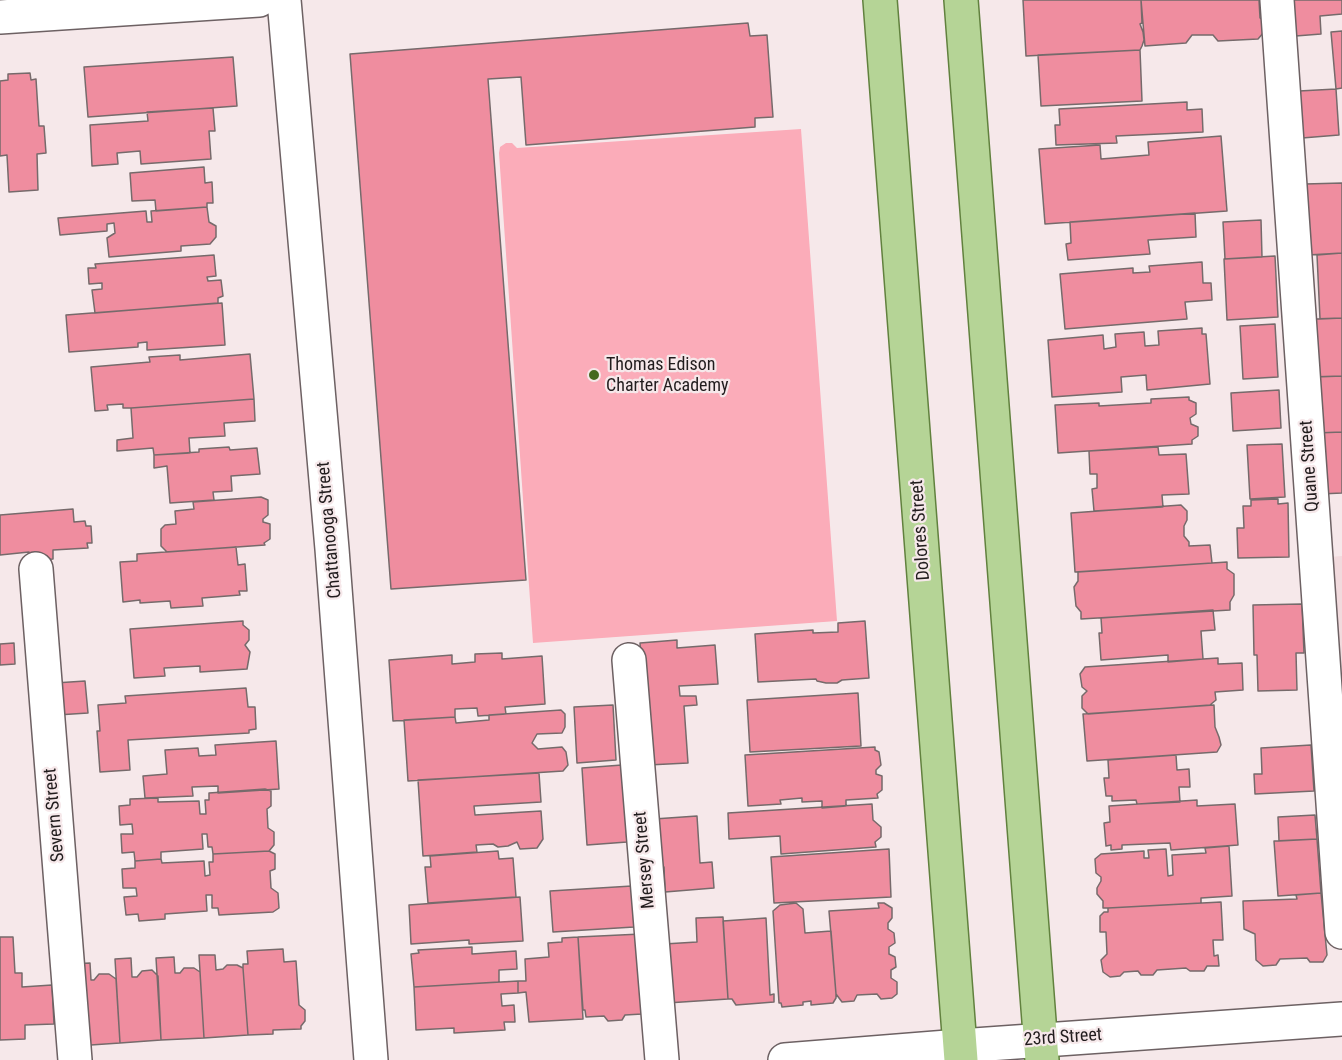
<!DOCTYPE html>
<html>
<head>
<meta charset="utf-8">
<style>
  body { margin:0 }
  canvas { display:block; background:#f6e8ea }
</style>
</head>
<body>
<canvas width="1342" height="1060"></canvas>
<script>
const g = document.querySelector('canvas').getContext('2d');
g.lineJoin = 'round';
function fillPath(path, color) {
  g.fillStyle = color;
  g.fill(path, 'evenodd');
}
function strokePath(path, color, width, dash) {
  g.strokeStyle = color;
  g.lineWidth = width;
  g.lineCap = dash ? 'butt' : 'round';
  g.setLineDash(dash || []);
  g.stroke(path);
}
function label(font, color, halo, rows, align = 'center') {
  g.font = font + ' "Roboto Condensed",sans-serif';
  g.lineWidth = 4.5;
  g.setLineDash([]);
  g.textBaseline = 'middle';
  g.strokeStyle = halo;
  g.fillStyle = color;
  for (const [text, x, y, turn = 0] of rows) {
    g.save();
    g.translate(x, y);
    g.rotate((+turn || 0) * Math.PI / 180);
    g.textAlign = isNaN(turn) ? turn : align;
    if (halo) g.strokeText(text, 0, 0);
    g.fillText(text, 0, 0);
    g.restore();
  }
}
fillPath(new Path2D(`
  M1342,556V826L1330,557Z`), '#f1dadd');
fillPath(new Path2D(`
  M801,129L837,621L533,643L499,153L500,147L506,143H512L517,148Z`), '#fbacb9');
const building = new Path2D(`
  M1023,0H1141L1142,23L1140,24L1143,32L1144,40L1142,46L1140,50L1026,56Z
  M1141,0H1259L1260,18L1263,20L1264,32L1258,39L1218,41L1213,35H1192L1186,43L1145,46Z
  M1281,0H1342V14L1320,16L1321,34L1283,37Z
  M748,23L750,36L767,35L773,117L755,118V127L526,145L521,77L488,79L526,580L391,589L350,54Z
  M1342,31V88L1336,89L1331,32Z
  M1140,50L1142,101L1041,106L1038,55Z
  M233,57L237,106L88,117L84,67Z
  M30,73L31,80L36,79L39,126H44L46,153L37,154L38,190L9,192L7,155L0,156V81L8,80V74Z
  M1336,89L1339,135L1302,138L1299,91Z
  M1187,102V110L1202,109L1203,132L1116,136L1117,143L1056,145L1055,125H1060L1059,109Z
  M213,108L215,131H209L211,159L141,164L140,151L117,153L118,164L92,166L90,125L148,121L147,112Z
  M1221,136L1227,211L1045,224L1039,149L1100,145L1101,159L1149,155L1148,142Z
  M204,167L205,183L212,182L213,203H207V207L156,211L155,200L132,201L130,173Z
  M1342,183V253L1308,255L1305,184Z
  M207,207L209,222L216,226V237L210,244L181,246V251L109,257L107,238L115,233L114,223L107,224V231L60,235L58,218L146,211L147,222H152L151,211Z
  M1195,213L1196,237L1148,240L1150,254L1068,260L1066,244L1071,243L1070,222Z
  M1261,220L1262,257L1225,259L1223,222Z
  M1342,253V318L1320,319L1317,255Z
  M214,255L216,276L207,277L208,281L221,280L223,296L218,298V303L95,313L92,290L102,289V283L89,284L88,268H96L95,264Z
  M1275,256L1278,317L1227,320L1224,259Z
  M1202,262L1203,283H1211L1212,300L1185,302L1187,319L1065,329L1060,274L1133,268V273L1150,272L1149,266Z
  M222,303L225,345L147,350V342L138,343V347L69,352L66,315Z
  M1342,318V376L1315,377L1312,319Z
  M1275,324L1278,377L1243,379L1240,326Z
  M1202,328V334H1206L1210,384L1147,390L1146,375L1121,377L1122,392L1052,397L1048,340L1103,335L1104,349L1116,347L1115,334L1144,332L1145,346L1159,345L1158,331Z
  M250,354L254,399L131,408H123V404L107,405L108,410L95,411L91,367L150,362L149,357L180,355V360Z
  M1342,376V432L1316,433L1310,377Z
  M1279,390L1281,428L1233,431L1231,393Z
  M1189,397V400L1196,403V414L1190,418L1191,424L1198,427V436L1192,440V444L1058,453L1055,405L1099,403V406L1151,403V399Z
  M254,399L255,421L224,423L225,436L189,438L190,453L154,455L153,448L117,451V440L133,438L131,408Z
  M1342,432V493L1320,494L1316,433Z
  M1282,444L1285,497L1250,499L1247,445Z
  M229,447L230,450L257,448L260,474L231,476L232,491L213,492L214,500L170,503L167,466L154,468V455L199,452V449Z
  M1158,447L1159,455L1186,454L1189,494L1162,495L1163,507L1094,511L1092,489L1097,488V474H1090L1089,451Z
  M261,497L268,500V515L263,519V522L270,524V539L264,543L265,545L167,552L161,546V529L165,525L176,524L175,511L194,509L193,502Z
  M1278,499V504L1288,503L1289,557L1238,558L1237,528H1244L1243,506H1251V500Z
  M1181,505L1187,511V520L1184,526V536L1189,542V546L1210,545L1212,563L1075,572L1071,513Z
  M73,509L74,522L85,521L86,526H91L92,543H87L88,548L53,550V559L30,561L29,552L0,555V515Z
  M236,547L238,565L245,564L247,591H239L240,595L202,598L203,606L171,608L170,601L140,603V600L123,602L120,562L137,561V554Z
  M1227,562V569L1234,574V595L1230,602V610L1081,619V612L1076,606L1074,587L1078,581V572Z
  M1302,604L1304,653H1296L1297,690L1258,691L1257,655H1254L1253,605Z
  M1213,610L1215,630L1201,631L1203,659L1168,662V655L1101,660L1099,633H1102L1101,618Z
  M243,621V625L249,630V640L245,645L250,652L247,669L200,672V666L164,668L165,676L134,678L130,629Z
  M865,621L869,678L842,680L837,683H826L817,681L816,679L758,682L755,634L813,630V633L838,632V623Z
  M677,640V648L715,645L718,684L679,686L680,696H696L697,705L684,706L688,763L648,765L640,643Z
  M14,643L15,664L0,665V644Z
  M502,653V659L542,656L545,704L505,707L506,714L478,716L477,708L455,709V717L393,721L389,660L452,655V664L475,662V654Z
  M1218,658V664L1242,663L1243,690L1215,692L1216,700L1210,705L1088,714L1082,708V696L1087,691L1082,687L1080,674L1085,667Z
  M85,681L88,713L57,715L55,683Z
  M246,688L248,707H255L256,729L249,730V733L128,740L130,770L100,772L97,731H100L98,705L126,703L125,696Z
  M858,693L861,746L750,752L747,700Z
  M613,705L616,760L577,763L574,707Z
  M1214,705L1215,727L1219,737L1221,745L1217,752L1087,761L1083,714Z
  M561,710L565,714V727L562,733L537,734L532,743L538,749L562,747L566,752L568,765L563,771L408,781L404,720L455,717L456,723L489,720V715Z
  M276,741L279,789L218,793V786L192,787L193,796L145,798L143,776L167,774L165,750L198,748L199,756L216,755L215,745Z
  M1311,745L1314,791L1255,794L1254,774H1262L1261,748Z
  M875,747V750L879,752L881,765L876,770V774L882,776V790L877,794L878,798L846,800V806L822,808V801L802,802V798L780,800L781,804L748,806L745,755Z
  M1176,755L1177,770L1189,769L1190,787H1179L1180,802L1137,804L1136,800L1112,801V796H1106L1104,778H1109L1108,760Z
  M622,765L627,842L587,845L582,768Z
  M539,773L541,802L474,806L475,815L541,811L543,839L537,848L520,849L517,842L508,846L498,847L493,844L476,845L477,852L423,856L418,780Z
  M265,789L271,791V806L267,809L268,828L274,832V845L269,851L213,854L212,847H208L207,834H202L203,849L161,852V859L135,861L134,852L122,853L121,834H133L132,824L120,825L119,806L130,805V799L158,798V802L199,801L200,814H206L205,800H209V793Z
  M1197,800V806L1235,804L1238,845L1171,850L1170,843L1122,845V849L1111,850V845L1106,846L1104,823L1110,822L1109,806Z
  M872,804L873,820L881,827V837L875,842L876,847L781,854L780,836L729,839L728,813Z
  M1315,815L1317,839L1279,841L1278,817Z
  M697,816L700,863L712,862L714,888L665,892L664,867H657L654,819Z
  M1317,839L1321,893L1278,896L1274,841Z
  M1229,846L1232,896L1201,898V903L1108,908H1103V901L1097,894V888L1101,881V877L1096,873L1095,859L1101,854L1144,851V858H1149L1148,850L1166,849L1168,876L1173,875L1172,855L1206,853L1205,848Z
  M889,849L891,897L774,903L771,857Z
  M269,851L275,854V869L270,871L271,888L278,893L279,908L273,912L219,915L218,908H212V895H206L207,911L165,914V919L139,921L138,914L126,915L124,897L137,896L136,888H123L122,869L135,868V861L161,859L162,863L204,861L205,876L210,875L209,862H213V854Z
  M498,851L499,859L513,858L516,897L428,903L425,867H431L430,856Z
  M632,886L634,927L553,932L550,891Z
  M1321,893L1327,955L1323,962H1310L1307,958L1280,959L1276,965L1263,966L1256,960L1255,934L1244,929L1243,901L1297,899L1296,895Z
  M520,897L523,941L469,944V940L411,944L409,905Z
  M1221,902L1223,940H1213L1214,956L1218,955L1219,966H1207L1204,971H1190L1186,968L1157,970L1153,975H1141L1138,971L1124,972L1120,976L1110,977L1103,972L1101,960L1107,954L1106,932H1100V916L1104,912H1108V908Z
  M796,903L803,909L805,933L831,931L836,994V998L833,1003L811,1005V1001L803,1002V1005L782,1007L781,1003H779L773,911L780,905Z
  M878,903H884L892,908V918L888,923V929L894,933L895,943L889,947V954L895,957L896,967L891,970V978L897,982V994L892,998L881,999L877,994L857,995L854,1001L842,1002L836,994L829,911L879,908Z
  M723,917L728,999L667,1003L664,944L697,942L696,918Z
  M766,918L770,995L774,994V1002L736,1005L732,999H728L723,921Z
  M641,934L642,1014L625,1015L622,1020L608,1021L604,1016L586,1017L585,1010H583L578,937Z
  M0,937H13L15,973H22V987L52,985L54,1024L25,1025V1039L0,1040Z
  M578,937L583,1019L529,1022L526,992L518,993V981H526L525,959L549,957L548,943L562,942V938Z
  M472,947V954L516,951L517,969L499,970V982L414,987L411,954L419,953L418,950Z
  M283,949L284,962L296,961L299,1005L305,1010V1021L301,1026V1029L273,1030V1034L248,1035L243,968V964H248L247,951Z
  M199,955H215L216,970L223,969L227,965H237L243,968L248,1035L204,1038Z
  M174,957L175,973H180L184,968H194L200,972L204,1038L161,1040L156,958Z
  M131,958L132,977H137L142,971L152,970L158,976L161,1040L120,1043L115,959Z
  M90,963L91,980H94L99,974H109L116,979L120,1043L76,1046L71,964Z
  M518,981V993L501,994L502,1006L514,1005L515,1022H504L505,1030L454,1033V1028L416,1030L414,987Z`);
fillPath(building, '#ef8d9f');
strokePath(building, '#766a6b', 1.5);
const minor = new Path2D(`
  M284,0L332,549L371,1060
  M1277,0L1342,932
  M0,17L259,0
  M36,569L75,1060
  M629,660L662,1060
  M785,1060L960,1046L1342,1019`);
const major = new Path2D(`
  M880,0L961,1060
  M961,0L1042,1060`);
strokePath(minor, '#6d6163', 36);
strokePath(major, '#61813e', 36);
strokePath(minor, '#fff', 33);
strokePath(major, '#b5d496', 33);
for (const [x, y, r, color] of [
  [594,375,6,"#45681f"]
]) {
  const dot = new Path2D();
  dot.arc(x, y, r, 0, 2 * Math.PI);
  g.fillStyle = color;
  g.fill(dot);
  strokePath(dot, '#f6e8ea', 2);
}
label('18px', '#211c1d', '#f6e8ea', [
  ["Thomas Edison",606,365],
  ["Charter Academy",606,386]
], 'left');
label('18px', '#211c1d', '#f6e8ea', [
  ["Quane Street",1310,466,-94],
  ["Chattanooga Street",330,530,-95],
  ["Dolores Street",921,530,-94],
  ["Severn Street",55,815,-95],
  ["Mersey Street",645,860,-95],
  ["23rd Street",1063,1038,-4]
]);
</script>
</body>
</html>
